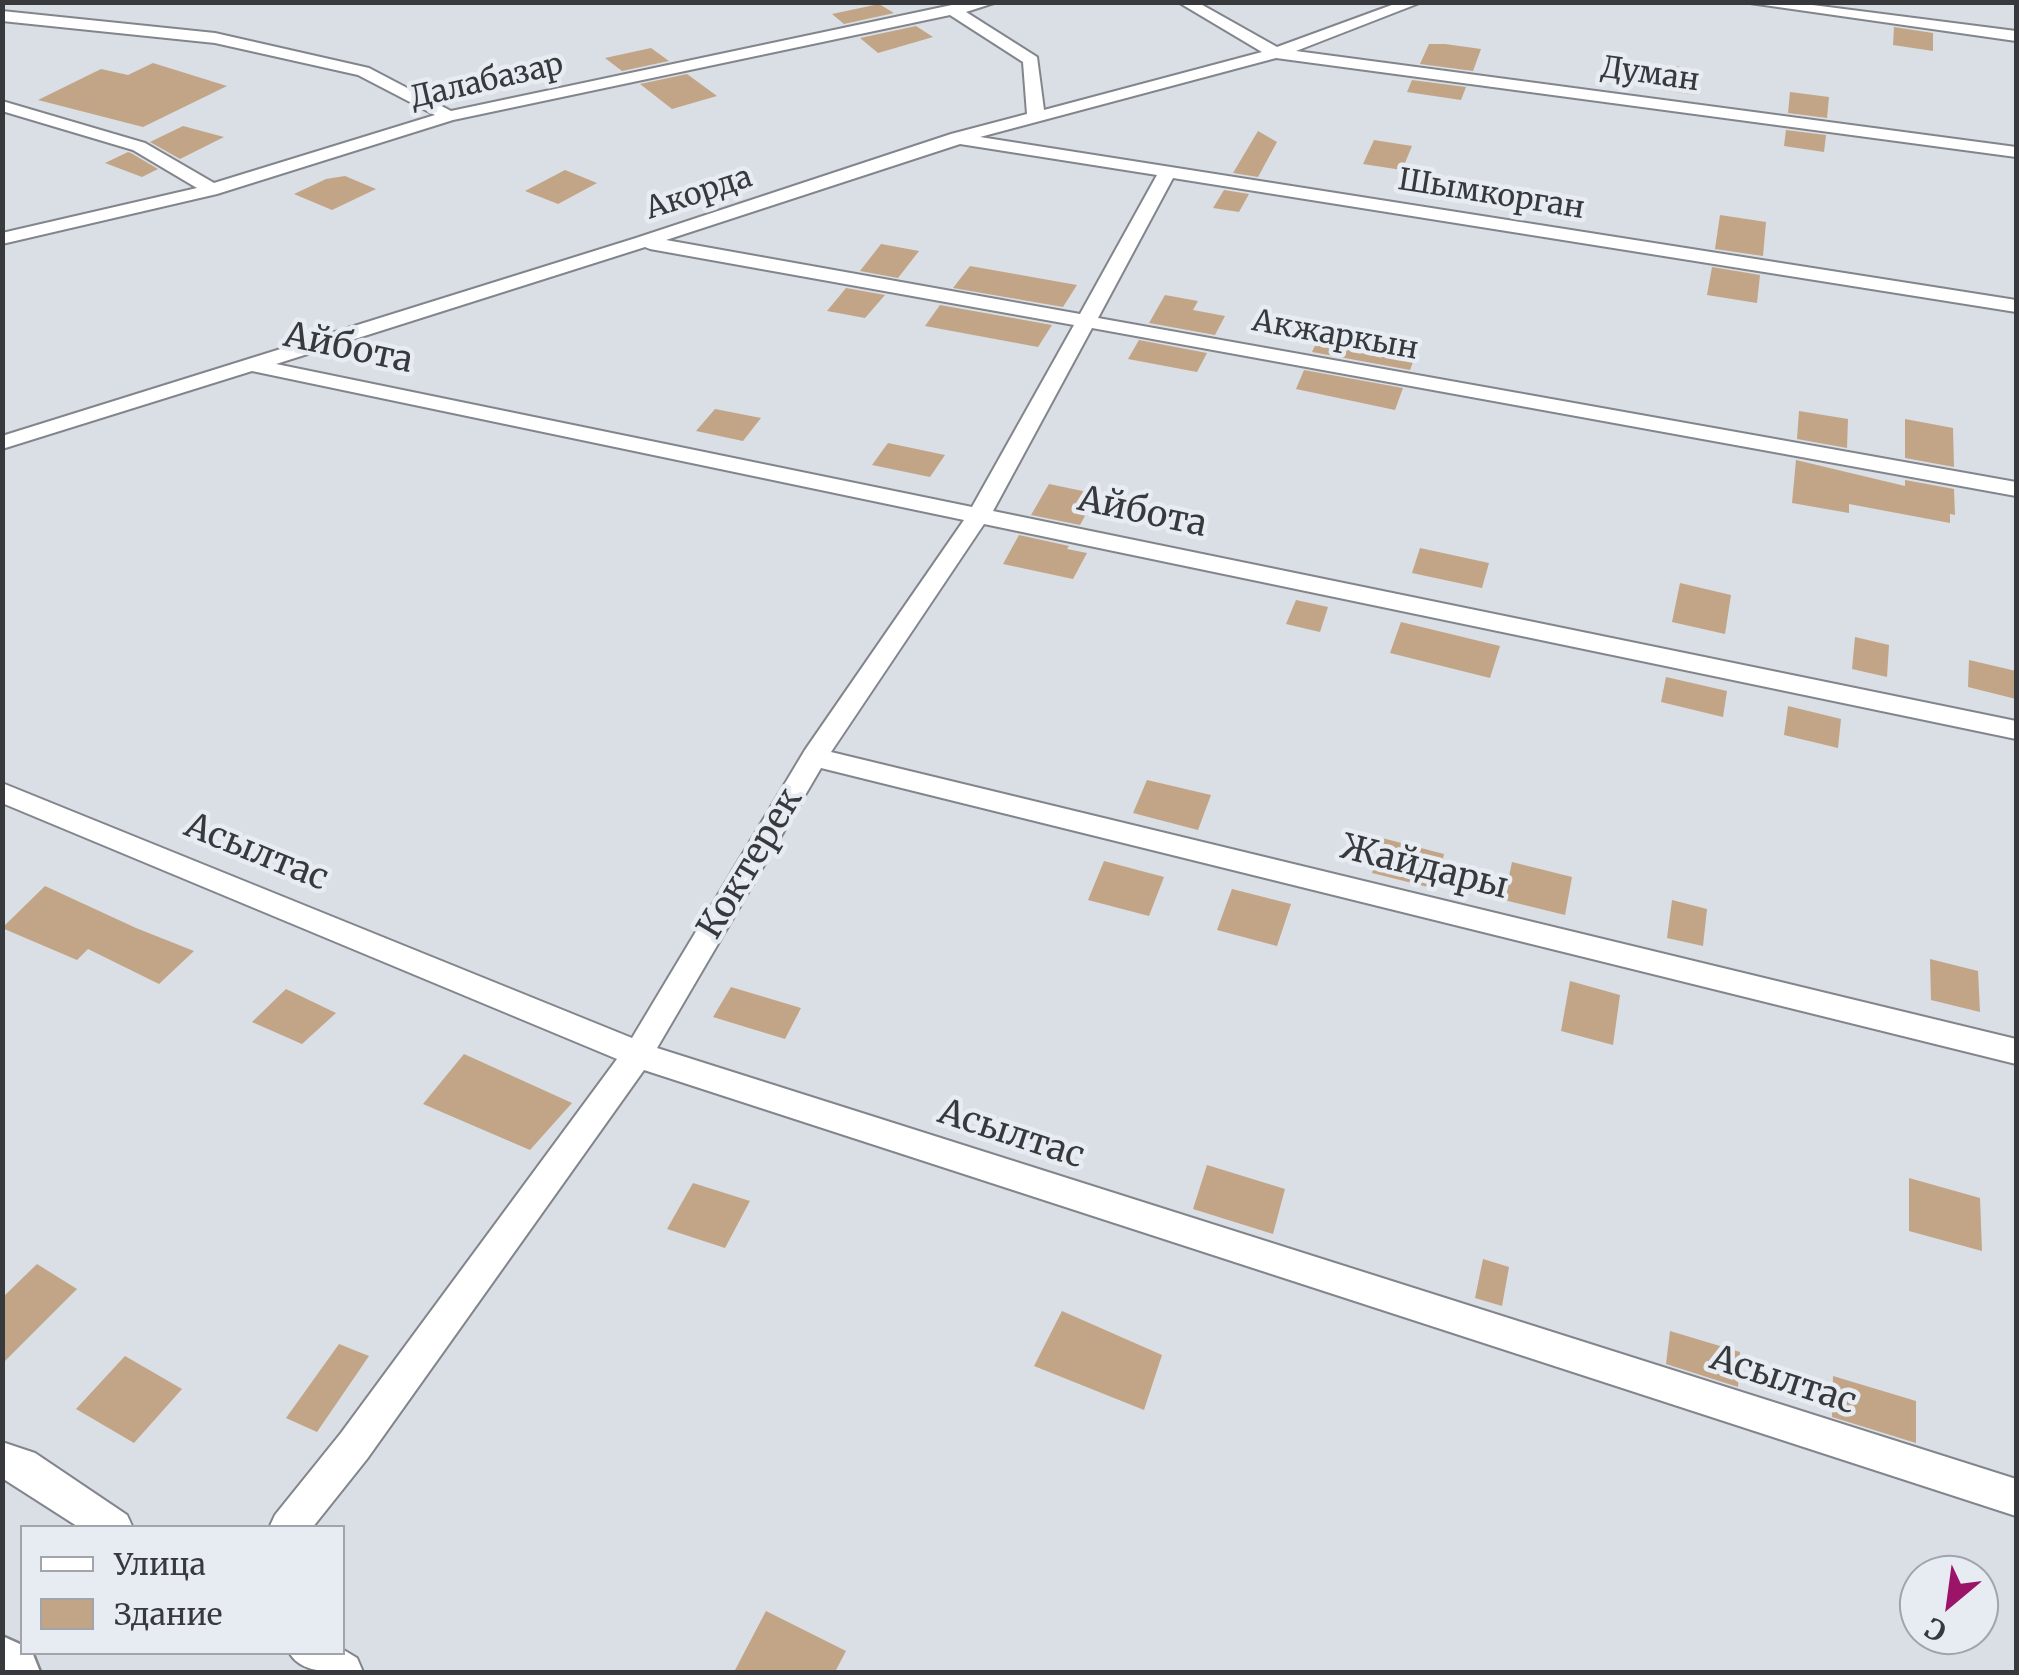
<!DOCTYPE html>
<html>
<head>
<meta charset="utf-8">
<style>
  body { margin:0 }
  #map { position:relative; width:2019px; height:1675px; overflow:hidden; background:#dadee5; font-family:Merriweather,serif }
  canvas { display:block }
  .frame { position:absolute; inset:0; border:5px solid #37393c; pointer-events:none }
  .legend { position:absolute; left:20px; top:1525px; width:325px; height:130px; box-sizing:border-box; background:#e7ecf3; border:2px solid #a1a4aa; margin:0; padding:12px 18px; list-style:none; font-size:30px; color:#37393c }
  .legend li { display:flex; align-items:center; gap:20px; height:50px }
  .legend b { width:50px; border:2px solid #a1a4aa }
  .north { position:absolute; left:1899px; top:1555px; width:100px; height:100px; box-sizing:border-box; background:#e7ecf3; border:2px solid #a1a4aa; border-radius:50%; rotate:209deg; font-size:28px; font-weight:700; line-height:40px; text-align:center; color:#37393c }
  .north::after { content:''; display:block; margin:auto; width:35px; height:45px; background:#9b1467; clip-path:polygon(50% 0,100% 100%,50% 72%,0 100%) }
</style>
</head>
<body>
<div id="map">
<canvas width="2019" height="1675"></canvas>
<div class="frame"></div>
<ul class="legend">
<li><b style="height:12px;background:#fff"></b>Улица</li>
<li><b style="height:28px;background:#c2a586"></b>Здание</li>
</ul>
<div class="north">С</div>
</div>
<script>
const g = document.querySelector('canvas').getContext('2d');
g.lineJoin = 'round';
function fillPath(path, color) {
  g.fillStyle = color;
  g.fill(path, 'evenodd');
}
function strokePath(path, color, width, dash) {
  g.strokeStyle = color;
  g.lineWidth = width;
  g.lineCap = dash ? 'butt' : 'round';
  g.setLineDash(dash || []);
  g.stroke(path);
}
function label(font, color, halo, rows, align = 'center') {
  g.font = font + ' Merriweather,serif';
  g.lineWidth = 9;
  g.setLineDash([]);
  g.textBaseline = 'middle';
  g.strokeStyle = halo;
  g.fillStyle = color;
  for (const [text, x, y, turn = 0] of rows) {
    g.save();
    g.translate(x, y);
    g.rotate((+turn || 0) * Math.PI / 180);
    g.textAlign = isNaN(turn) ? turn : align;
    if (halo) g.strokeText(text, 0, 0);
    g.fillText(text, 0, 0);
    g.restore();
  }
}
fillPath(new Path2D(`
  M879,4L894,13L844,24L832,14Z
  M916,26L933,37L878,53L860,38Z
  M1894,27L1933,33V51L1893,45Z
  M1429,44H1445L1481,49L1473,71L1420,64Z
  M651,48L669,61L622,71L605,58Z
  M153,63L227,86L143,127L38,100L101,69L128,75Z
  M1667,65L1702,70L1697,95L1662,90Z
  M687,74L717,96L672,109L640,84Z
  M1412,80L1466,87L1461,100L1407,92Z
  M1790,92L1829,97L1827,118L1788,113Z
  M183,126L224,137L180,159L150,142Z
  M1786,130L1826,135L1824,152L1784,146Z
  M1258,131L1277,142L1258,177L1233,173Z
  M1374,140L1412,146L1402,170L1363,164Z
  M128,152L131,153L158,169L142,177L105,163Z
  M565,170L597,183L558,204L525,191Z
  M345,176L376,189L332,210L294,194L326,179Z
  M1224,190L1249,194L1239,212L1213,208Z
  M1720,215L1766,222L1763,256L1715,249Z
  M881,244L919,251L898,278L860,271Z
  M970,266L1077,285L1063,307L953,288Z
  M1712,267L1760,275L1757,303L1707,295Z
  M846,288L885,295L865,318L827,311Z
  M1165,295L1198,301L1193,310L1225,316L1215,335L1149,323Z
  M940,305L1052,325L1038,347L925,326Z
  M1322,331L1379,341L1381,336L1420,343L1410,370L1312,352Z
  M1139,340L1207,353L1197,372L1128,359Z
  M1304,370L1403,388L1395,410L1296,389Z
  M715,409L761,418L743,441L696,431Z
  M1799,411L1848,419L1847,448L1797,439Z
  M1905,419L1953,428L1954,467L1905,458Z
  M888,443L945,455L930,477L872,465Z
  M1796,460L1905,486V480L1954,489L1955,515L1950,514V523L1849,504V513L1792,503Z
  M1049,484L1097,494L1080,525L1031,515Z
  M1019,535L1069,546L1067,549L1087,553L1073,579L1003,564Z
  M1420,548L1489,563L1482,588L1412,573Z
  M1680,583L1731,595L1725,634L1672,622Z
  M1296,600L1328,607L1320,632L1286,624Z
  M1401,622L1500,646L1490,678L1390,653Z
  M1855,637L1889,645L1887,677L1852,669Z
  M1969,660L2016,671V699L1968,687Z
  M1666,677L1727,691L1723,717L1661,702Z
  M1788,706L1841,719L1838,748L1784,735Z
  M1147,780L1211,795L1198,830L1133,813Z
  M1382,838L1444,854L1436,889L1372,873Z
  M1104,861L1164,877L1149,916L1088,900Z
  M1512,862L1572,877L1565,915L1504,900Z
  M45,886L136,928L194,951L159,984L88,949L77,960L2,928Z
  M1232,889L1291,904L1277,946L1217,930Z
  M1672,900L1707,909L1703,946L1667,938Z
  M1930,959L1978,971L1980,1012L1931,1000Z
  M1570,981L1620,995L1613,1045L1561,1031Z
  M731,987L801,1008L785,1039L713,1017Z
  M286,989L336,1013L302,1044L252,1022Z
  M464,1054L572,1103L530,1150L423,1104Z
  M1207,1165L1285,1189L1273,1234L1193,1209Z
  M1909,1178L1980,1198L1982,1251L1909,1231Z
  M693,1183L750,1201L725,1248L667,1229Z
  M1483,1259L1509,1267L1502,1306L1475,1298Z
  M37,1264L77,1289L2,1364V1298Z
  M1062,1311L1162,1355L1144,1410L1034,1366Z
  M1670,1331L1740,1352L1738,1387L1666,1364Z
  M339,1344L369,1356L317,1432L286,1418Z
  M125,1356L182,1389L134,1443L76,1409Z
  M1833,1376L1916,1401V1443L1832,1417Z
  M766,1611L846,1651L835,1672H734Z`), '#c2a586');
const minor = new Path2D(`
  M966,2H997L966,12L1037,57L1044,110L1262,52L1178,2H1197L1277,47L1400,2H1422L1296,51L2016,147V157L1276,58L980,137L2016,300V312L1173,178L1098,318L2016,482V496L1092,328L993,511L2016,721V739L984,524L831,752L2016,1039V1064L821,768L657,1048L2016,1479V1516L644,1070L367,1459L312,1528H269L275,1515L341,1433L617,1059L2,803V783L632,1038L805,750L964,520L252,371L2,449V436L636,238L951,134L1027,114L1023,62L950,15L453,120L217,194L2,244V233L197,188L133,150L2,111V101L145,143L214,183L435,115L358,75L215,43L2,21V11L215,33L369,68L451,111ZM960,144L1157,175L1080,314L666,240ZM645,247L650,249L1074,325L972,507L276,364Z
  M1743,2H1789L2016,31V41Z
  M2,1442L35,1453L127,1515L133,1528H80L2,1478Z
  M342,1649L357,1658L363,1672C335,1672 301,1675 289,1652H342Z`);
const secondary = new Path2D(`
  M2,1636L22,1645V1652H32L40,1672H2Z`);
strokePath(minor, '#82868c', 4);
strokePath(secondary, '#82868c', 5);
fillPath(minor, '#fff');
fillPath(secondary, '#fff');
label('30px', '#37393c', '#e7ecf3', [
  ["Думан",1650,75,8],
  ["Далабазар",487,82,-13],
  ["Акорда",699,194,-18],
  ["Шымкорган",1491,195,9],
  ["Акжаркын",1335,336,10]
]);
label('35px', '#37393c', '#e7ecf3', [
  ["Айбота",348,349,12],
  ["Айбота",1142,513,12],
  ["Асылтас",256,853,22],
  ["Коктерек",751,864,-59],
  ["Жайдары",1424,868,14],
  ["Асылтас",1011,1135,18],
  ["Асылтас",1783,1381,18]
]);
</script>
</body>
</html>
